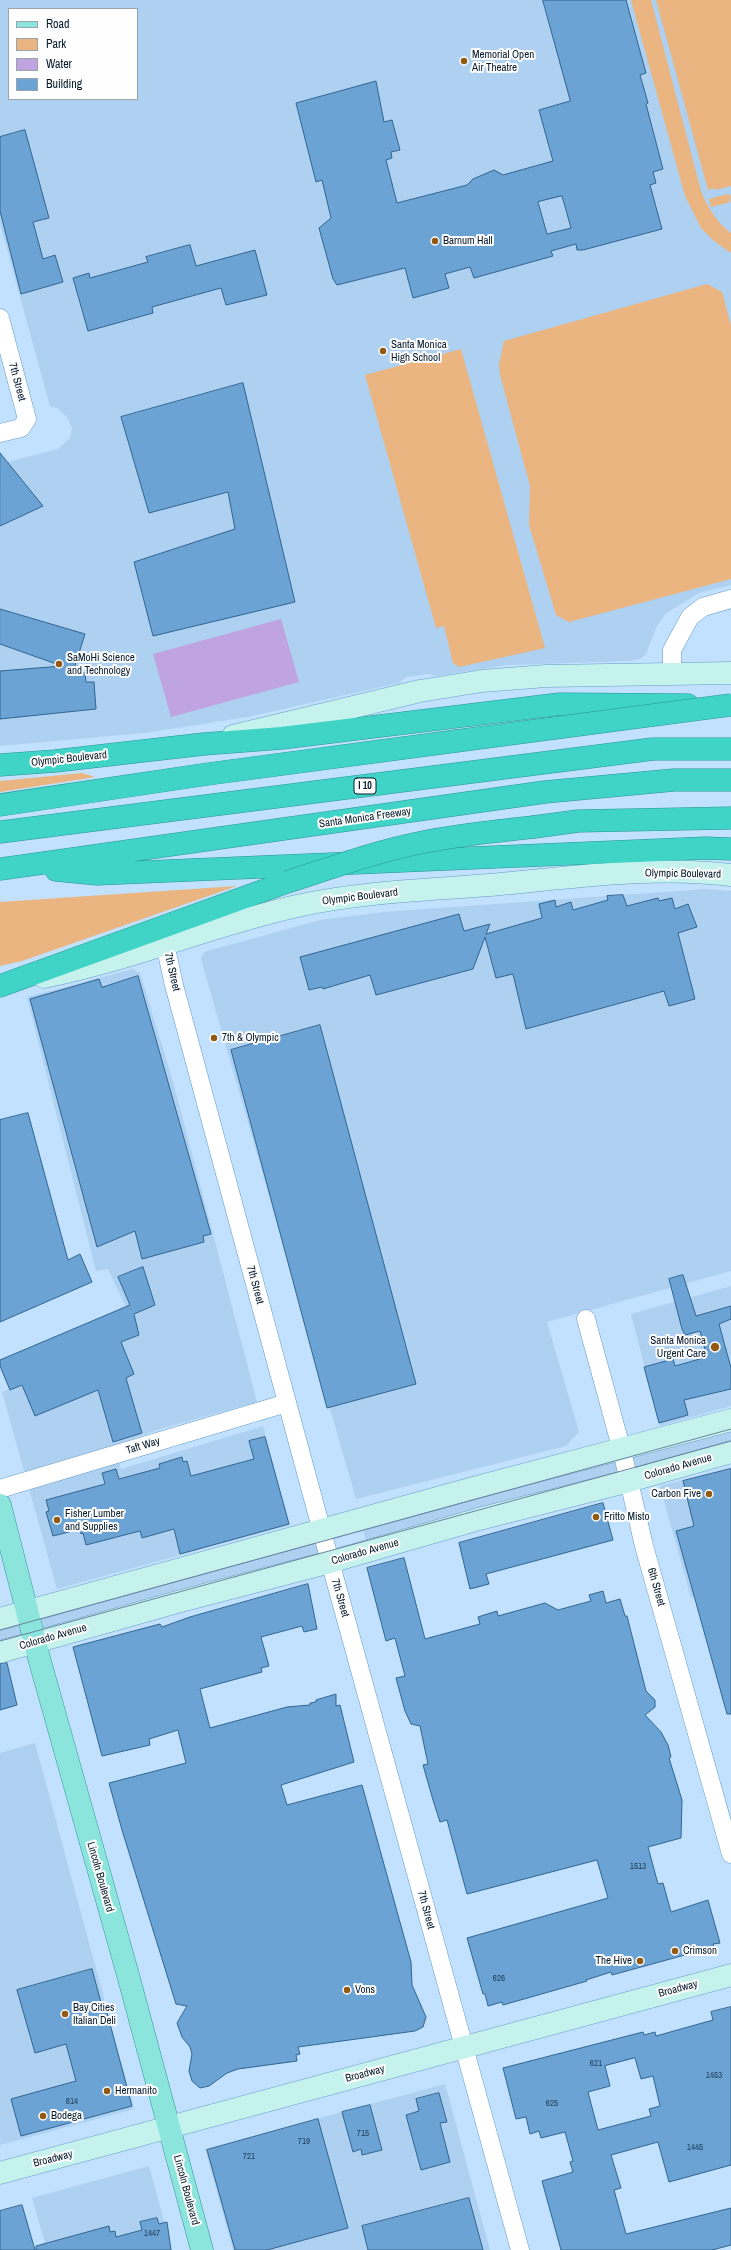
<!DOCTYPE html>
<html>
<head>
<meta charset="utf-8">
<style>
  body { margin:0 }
  #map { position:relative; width:731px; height:2250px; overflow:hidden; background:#c1e1fe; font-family:"Archivo Narrow",sans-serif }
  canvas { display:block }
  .legend { position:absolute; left:8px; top:8px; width:130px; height:92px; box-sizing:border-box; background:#fefefe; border:1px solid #9aa3aa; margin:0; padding:5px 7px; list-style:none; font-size:12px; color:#051a2c }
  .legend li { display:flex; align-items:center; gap:8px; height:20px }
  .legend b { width:20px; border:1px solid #9aa3aa }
</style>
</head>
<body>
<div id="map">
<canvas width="731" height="2250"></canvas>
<ul class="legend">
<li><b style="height:5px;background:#8ce5dd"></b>Road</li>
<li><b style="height:11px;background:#eab580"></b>Park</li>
<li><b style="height:11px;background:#c0a3e1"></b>Water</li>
<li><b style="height:11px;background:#6ba3d4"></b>Building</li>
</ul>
</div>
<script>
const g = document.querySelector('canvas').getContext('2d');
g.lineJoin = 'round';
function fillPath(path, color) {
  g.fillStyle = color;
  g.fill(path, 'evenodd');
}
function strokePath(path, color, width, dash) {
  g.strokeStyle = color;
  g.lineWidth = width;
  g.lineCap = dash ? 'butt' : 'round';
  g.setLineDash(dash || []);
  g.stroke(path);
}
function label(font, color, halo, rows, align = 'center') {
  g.font = font + ' "Archivo Narrow",sans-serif';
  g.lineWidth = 4;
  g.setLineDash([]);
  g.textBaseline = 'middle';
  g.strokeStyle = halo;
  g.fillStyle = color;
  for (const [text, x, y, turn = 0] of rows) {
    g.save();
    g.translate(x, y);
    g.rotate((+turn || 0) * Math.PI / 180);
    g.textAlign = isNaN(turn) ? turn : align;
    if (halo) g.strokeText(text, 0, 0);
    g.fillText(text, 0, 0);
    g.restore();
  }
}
fillPath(new Path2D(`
  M0,0H731V585L699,593L665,614L657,626L646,654L640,659L630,661L508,665L436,676L430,674L406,677L399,683L248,717L144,733L0,746V464L58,449L70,438L72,428L67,417L57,408L50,406L0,224ZM9,9H137V99H9Z
  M706,889L731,891V1271L547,1322L579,1432L566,1446L356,1499L201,959L204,952L320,920L383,912Z
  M133,969L140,973L175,1089L257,1402L160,1429L114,1446L121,1469L263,1426L290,1525L57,1589L2,1392L139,1335L108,1269L96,1271L27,997Z
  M731,1286V1406L660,1426L631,1314Z
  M731,1423V1445L367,1545L362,1526Z
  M731,1467V1587L691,1598L660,1486Z
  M317,1539L322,1557L0,1644V1625Z
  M35,1743L134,2109L0,2145V1753Z
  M445,2084L490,2250H233L205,2149Z
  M149,2166L172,2250H47L32,2198Z`), '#aed1f1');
fillPath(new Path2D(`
  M631,0H651L701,191C708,208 716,222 731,233V253L714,241L701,228L685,196Z
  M656,0H731V186L715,190L714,188L708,190Z
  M728,194L731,196L730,202L711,207L709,199Z
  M707,284L722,292L731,325V579L569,622L556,615L529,525L530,486L500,375L499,364L504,341Z
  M461,349L545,648L459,667L453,663L444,626L436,628L365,375Z
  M82,773L95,777L0,792V781Z
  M237,886L22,961L0,966V902Z`), '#eab580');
fillPath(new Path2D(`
  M281,619L299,682L171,717L153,654Z`), '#c0a3e1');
const building = new Path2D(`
  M543,0H626L646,73L640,75L648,103L646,104L663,169L653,172L656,183L650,185L662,229L583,250H577L576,244L551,251L553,256L474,278L470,267L445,274L449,288L413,298L405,268L337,285L333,279L319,228L331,218L322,180L316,182L296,103L376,81L384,122L392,120L400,150L391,152L392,158L386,160L397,203L467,185L473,179L494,170L503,175L553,161L539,110L570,101ZM562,196L571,228L547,234L538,202Z
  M25,130L49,218L33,222L43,259L55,255L63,282L21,294L0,211V137Z
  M190,245L196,266L255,250L267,295L226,305L221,288L152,307L153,313L88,331L73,278L89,273L90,278L148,262L146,257Z
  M243,383L295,602L153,636L134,562L235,529L228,492L149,513L121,417Z
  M0,453L43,506L0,526Z
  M0,609L85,634L74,669L85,673L86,682H94L96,709L0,719V671L62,666L0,644Z
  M623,895L627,906L658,898L659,901L672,898L675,909L688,904L697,927L678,933L695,999L669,1006L664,991L526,1029L513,974L496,978L485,937L473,969L376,995L370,975L323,989L322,987L309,990L300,957L459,914L464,931L490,924L486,934L542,918L539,904L555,900L556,907L571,902L573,910L608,900L607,896Z
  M138,976L211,1234L203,1236L204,1242L142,1259L135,1231L97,1247L30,999L99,979L102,987Z
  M320,1025L416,1384L327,1408L231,1050Z
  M28,1113L68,1260L80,1254L92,1282L0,1322V1120Z
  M143,1267L155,1305L134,1314L139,1335L121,1342L134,1374L126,1378L142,1433L113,1442L98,1390L35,1416L22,1385L10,1390L0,1366V1360L130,1305L118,1277Z
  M683,1275L696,1316L731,1306V1319L719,1324L731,1368V1389L684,1400L688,1415L659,1423L644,1367L673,1359L675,1366L707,1357L700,1331L685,1335L682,1329L669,1279Z
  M265,1437L289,1524L180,1554L174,1529L142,1538L140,1531L86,1545L83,1533L81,1534L80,1529L53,1536L46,1512L49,1511L46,1500L105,1484L102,1473L116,1469L119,1479L160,1468L159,1464L182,1457L183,1462L187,1461L191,1476L254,1459L249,1441Z
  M731,1469V1714H727L676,1531L694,1526L683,1481Z
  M603,1503L613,1540L486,1574L489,1584L470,1589L459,1543Z
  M404,1558L425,1639L480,1624L478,1617L497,1611L498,1616L545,1603L558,1610L591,1601L589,1595L603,1591L606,1603L620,1599L625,1616H627L646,1691L655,1700V1707L645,1715L661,1732L668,1745L671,1757L669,1758L682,1800L681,1838L648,1847L658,1884L663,1883L671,1912L708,1900L720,1943L713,1944L714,1947L612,1975L611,1972L586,1980L587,1981L503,2005L502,2002L488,2006L485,1994H483L467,1938L608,1898L597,1860L467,1894L447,1820L440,1822L433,1800L423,1765L428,1764L420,1726L411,1724L405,1711L396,1678L405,1676L395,1638L386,1641L367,1568Z
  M308,1584L317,1629L304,1632L302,1626L261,1637L269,1666L261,1668L262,1672L200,1689L210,1728L287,1707L310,1705V1703L316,1702V1700L336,1694V1706L340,1705L354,1762L281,1785L287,1805L362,1785L411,1962L412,1985L426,2017L423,2027L415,2031L298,2047L300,2054L296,2055L297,2061L238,2069L227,2073L209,2086L200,2088L192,2081L189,2071L192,2054L190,2047L182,2037L177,2023L187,2006L176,2004L122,1830L109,1783L186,1763L178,1730L149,1739L150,1745L102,1756L73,1647L160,1624L162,1627L190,1617Z
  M7,1663L17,1705L0,1710V1664Z
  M92,1969L103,2010L106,2009L132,2106L21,2136L11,2099L76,2081L66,2044L35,2053L17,1990Z
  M731,2007V2165L669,2182L658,2142L611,2155L621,2188L614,2190L626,2234L731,2208V2245L712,2250H561L542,2181L573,2172L570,2162L573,2161L565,2132L541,2138L539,2131L530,2134L526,2117L516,2119L503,2068L643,2032L644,2035L655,2032L656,2036L713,2020L711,2012ZM635,2058L641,2079L653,2076L660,2106L649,2109L651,2116L598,2130L588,2092L610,2086L605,2066Z
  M439,2093L447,2122L440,2123L450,2162L421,2170L406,2115L419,2111L416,2099Z
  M370,2105L382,2150L362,2155L361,2149L353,2152L342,2112Z
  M318,2119L348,2228L267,2250H235L207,2150Z
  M469,2198L483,2250H368L362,2226Z
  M22,2205L35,2250H0V2211Z
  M157,2218L159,2224L167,2222L171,2250H36V2246L109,2226L110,2232L115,2231L116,2237L142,2230L140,2222Z`);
fillPath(building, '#6ba3d4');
strokePath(building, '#316590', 1);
const street = new Path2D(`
  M0,318L27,419L21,428L0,433
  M672,673V650L690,617L703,607L731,599
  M165,944L174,985L334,1576L520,2250
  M586,1319L622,1451L644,1546L731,1854
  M0,1489L287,1403`);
const secondary = new Path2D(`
  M233,736L420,691L482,681L546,676L731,673
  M44,977C130,960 212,925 297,906C360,892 426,890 489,885C568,878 653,865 731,875
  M0,1619L473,1488L731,1420
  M0,1652L181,1601L330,1562L479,1519L629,1481L731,1452
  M0,2173L731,1975`);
const primary = new Path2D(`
  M0,1505L39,1658L128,1975L202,2250`);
const highway = new Path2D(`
  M0,765L55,761L204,744L282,738L560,704L688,705
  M0,805L208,774L456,741
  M534,827L578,821L731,818
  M0,832L653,749H731
  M0,869L545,792L674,780H731
  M56,870L97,874L706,848L731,849
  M0,986L287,882`);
strokePath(street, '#669bc8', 19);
strokePath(secondary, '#669bc8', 23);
strokePath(primary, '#2b9390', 23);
strokePath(highway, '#2b9390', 23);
strokePath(street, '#fff', 18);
strokePath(secondary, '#c6f2ee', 22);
strokePath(primary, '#8ce5dd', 22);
strokePath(highway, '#40d4c6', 22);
strokePath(new Path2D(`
  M0,1630L731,1429
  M0,1641L731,1441`), '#69849c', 1);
const highwayBridge = new Path2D(`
  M456,741L731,705
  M287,882C331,868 374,852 419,843C457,835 495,831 534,827`);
strokePath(highwayBridge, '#2b9390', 23, []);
strokePath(highwayBridge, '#40d4c6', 22);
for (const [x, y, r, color] of [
  [464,61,4,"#915912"],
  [435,241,4,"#915912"],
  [383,351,4,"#915912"],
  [59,664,4,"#915912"],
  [214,1038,4,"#915912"],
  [715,1347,5,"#915912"],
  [709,1494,4,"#915912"],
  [596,1517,4,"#915912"],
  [57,1520,4,"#915912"],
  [675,1951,4,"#915912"],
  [640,1961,4,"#915912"],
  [347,1990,4,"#915912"],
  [65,2014,4,"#915912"],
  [107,2091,4,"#915912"],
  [43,2116,4,"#915912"]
]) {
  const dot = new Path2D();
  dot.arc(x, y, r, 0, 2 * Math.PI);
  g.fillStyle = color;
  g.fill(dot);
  strokePath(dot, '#fefefe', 1.5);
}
label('9px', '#1e3c56', null, [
  ["1513",638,1867],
  ["626",499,1979],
  ["621",596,2064],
  ["1453",714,2076],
  ["814",72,2102],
  ["625",552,2104],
  ["715",363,2134],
  ["719",304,2142],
  ["1445",695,2148],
  ["721",249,2157],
  ["1447",152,2234]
]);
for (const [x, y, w] of [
  [365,786,22]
]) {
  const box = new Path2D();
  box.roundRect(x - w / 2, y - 8, w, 16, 3);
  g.fillStyle = '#fefefe';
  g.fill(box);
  strokePath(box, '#051a2c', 1);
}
label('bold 10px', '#051a2c', null, [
  ["I 10",365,786]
]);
label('11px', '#051a2c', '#fefefe', [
  ["Memorial Open",472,55],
  ["Air Theatre",472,68],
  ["Barnum Hall",443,241],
  ["Santa Monica",391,345],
  ["High School",391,358],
  ["SaMoHi Science",67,658],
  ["and Technology",67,671],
  ["7th & Olympic",222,1038],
  ["Santa Monica",706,1341,"right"],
  ["Urgent Care",706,1354,"right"],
  ["Carbon Five",701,1494,"right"],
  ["Fisher Lumber",65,1514],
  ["and Supplies",65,1527],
  ["Fritto Misto",604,1517],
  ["Crimson",683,1951],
  ["The Hive",632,1961,"right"],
  ["Vons",355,1990],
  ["Bay Cities",73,2008],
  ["Italian Deli",73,2021],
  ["Hermanito",115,2091],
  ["Bodega",51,2116]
], 'left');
label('11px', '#051a2c', '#fefefe', [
  ["7th Street",17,382,75],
  ["Olympic Boulevard",69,759,-6],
  ["Santa Monica Freeway",365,818,-8],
  ["Olympic Boulevard",683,874,1],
  ["Olympic Boulevard",360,897,-7],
  ["7th Street",172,972,77],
  ["7th Street",255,1285,75],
  ["Taft Way",143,1446,-17],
  ["Colorado Avenue",678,1467,-16],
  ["Colorado Avenue",365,1552,-16],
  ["6th Street",656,1587,74],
  ["7th Street",340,1598,74],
  ["Colorado Avenue",53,1637,-16],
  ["Lincoln Boulevard",100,1877,74],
  ["7th Street",426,1910,75],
  ["Broadway",678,1989,-15],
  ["Broadway",365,2074,-15],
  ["Broadway",53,2159,-14],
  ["Lincoln Boulevard",186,2190,75]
]);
</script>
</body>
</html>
